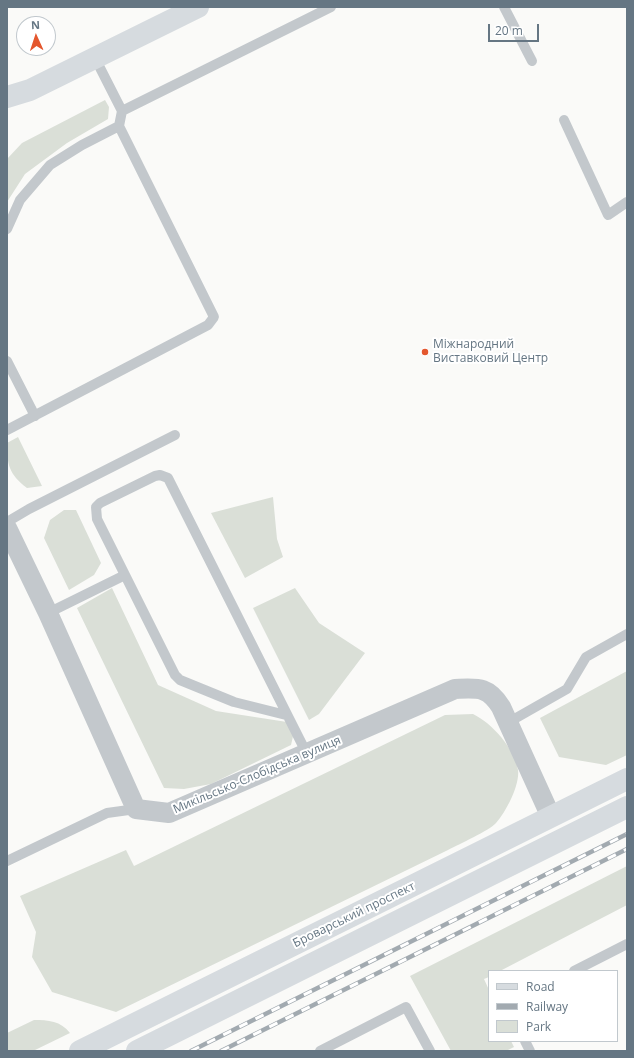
<!DOCTYPE html>
<html>
<head>
<meta charset="utf-8">
<style>
  body { margin:0 }
  #map { position:relative; width:634px; height:1058px; overflow:hidden; background:#fafaf8; font-family:"Open Sans",sans-serif }
  canvas { display:block }
  .frame { position:absolute; inset:0; border:8px solid #657683; pointer-events:none }
  .legend { position:absolute; left:488px; top:970px; width:130px; height:72px; box-sizing:border-box; background:#fff; border:1px solid #c1c8cd; margin:0; padding:5px 7px; list-style:none; font-size:12px; color:#657683 }
  .legend li { display:flex; align-items:center; gap:8px; height:20px }
  .legend b { width:20px; border:1px solid #c1c8cd }
  .north { position:absolute; left:16px; top:16px; width:40px; height:40px; box-sizing:border-box; background:#fff; border:1px solid #c1c8cd; border-radius:50%; rotate:357deg; font-size:11px; font-weight:700; line-height:16px; text-align:center; color:#657683 }
  .north::after { content:''; display:block; margin:auto; width:14px; height:18px; background:#e4572e; clip-path:polygon(50% 0,100% 100%,50% 72%,0 100%) }
  .scale { position:absolute; left:488px; top:24px; width:51px; height:18px; box-sizing:border-box; border:2px solid #657683; border-top:0; padding-left:5px; font-size:12px; line-height:14px; white-space:nowrap; color:#657683; -webkit-text-stroke:3px #fff; paint-order:stroke }
</style>
</head>
<body>
<div id="map">
<canvas width="634" height="1058"></canvas>
<div class="frame"></div>
<ul class="legend">
<li><b style="height:5px;background:#d6dbdf"></b>Road</li>
<li><b style="height:5px;background:#a2aab0"></b>Railway</li>
<li><b style="height:11px;background:#dadfd7"></b>Park</li>
</ul>
<div class="north">N</div>
<div class="scale">20 m</div>
</div>
<script>
const g = document.querySelector('canvas').getContext('2d');
g.lineJoin = 'round';
function fillPath(path, color) {
  g.fillStyle = color;
  g.fill(path, 'evenodd');
}
function strokePath(path, color, width, dash) {
  g.strokeStyle = color;
  g.lineWidth = width;
  g.lineCap = dash ? 'butt' : 'round';
  g.setLineDash(dash || []);
  g.stroke(path);
}
function label(font, color, halo, rows, align = 'center') {
  g.font = font + ' "Open Sans",sans-serif';
  g.lineWidth = 4;
  g.setLineDash([]);
  g.textBaseline = 'middle';
  g.strokeStyle = halo;
  g.fillStyle = color;
  for (const [text, x, y, turn = 0] of rows) {
    g.save();
    g.translate(x, y);
    g.rotate((+turn || 0) * Math.PI / 180);
    g.textAlign = isNaN(turn) ? turn : align;
    if (halo) g.strokeText(text, 0, 0);
    g.fillText(text, 0, 0);
    g.restore();
  }
}
fillPath(new Path2D(`
  M105,100L109,107L108,119L67,143L25,174L7,202V159L22,143Z
  M18,437L42,486L27,488C9,474 7,465 7,443Z
  M273,497L277,539L283,557L245,578L211,513Z
  M64,510H76L101,563L94,575L69,590L44,538L50,520Z
  M112,588L158,685L216,711L287,722L294,732L291,745L211,784L184,789L164,788L77,608Z
  M295,588L319,623L365,653L319,714L309,720L253,608Z
  M627,671V755L606,765L559,757L540,718Z
  M473,714C492,723 515,749 518,770C520,785 506,812 496,823C489,831 459,844 448,850L116,1012L52,992L32,957L36,932L20,896L126,850L134,866L445,715Z
  M627,866V905L500,971H489V977L484,979L489,990V1041H511L514,1047L506,1051H451L410,976Z
  M34,1020C48,1020 61,1021 70,1033L33,1051H7V1033Z`), '#dadfd7');
strokePath(new Path2D(`
  M504,7L532,61
  M122,111L331,7
  M564,120L608,215L627,202
  M7,229L20,200L50,165L82,145L119,126
  M7,361L35,416
  M7,430L208,325L214,317L119,126L122,111L95,58
  M7,522L29,509L175,435
  M48,613L125,575
  M286,715L234,702L180,680L175,675L97,519L96,507L100,503L155,476L160,475L168,478L307,754
  M509,722L567,689L586,657L627,634
  M7,861L107,813L136,809
  M574,971L627,944
  M525,1041L530,1051
  M320,1051L406,1007L430,1051`), '#c3c8cc', 10);
strokePath(new Path2D(`
  M7,528L48,613L136,809L169,813L455,689C478,688 488,686 501,707L551,817`), '#c3c8cc', 20);
strokePath(new Path2D(`
  M7,97L30,90L198,7`), '#d6dbdf', 22);
strokePath(new Path2D(`
  M80,1051L627,779
  M137,1051L627,807`), '#d6dbdf', 22);
const rail = new Path2D(`
  M191,1051L627,834
  M221,1051L627,849`);
strokePath(rail, '#a2aab0', 4.5);
strokePath(rail, '#fff', 3, [9]);
for (const [x, y, r, color] of [
  [425,352,4,"#e4572e"]
]) {
  const dot = new Path2D();
  dot.arc(x, y, r, 0, 2 * Math.PI);
  g.fillStyle = color;
  g.fill(dot);
  strokePath(dot, '#fff', 1.5);
}
label('12px', '#657683', '#fff', [
  ["Міжнародний",433,345],
  ["Виставковий Центр",433,359]
], 'left');
label('12px', '#657683', '#fff', [
  ["Микільсько-Слобідська вулиця",257,775,-23],
  ["Броварський проспект",354,915,-26]
]);
</script>
</body>
</html>
